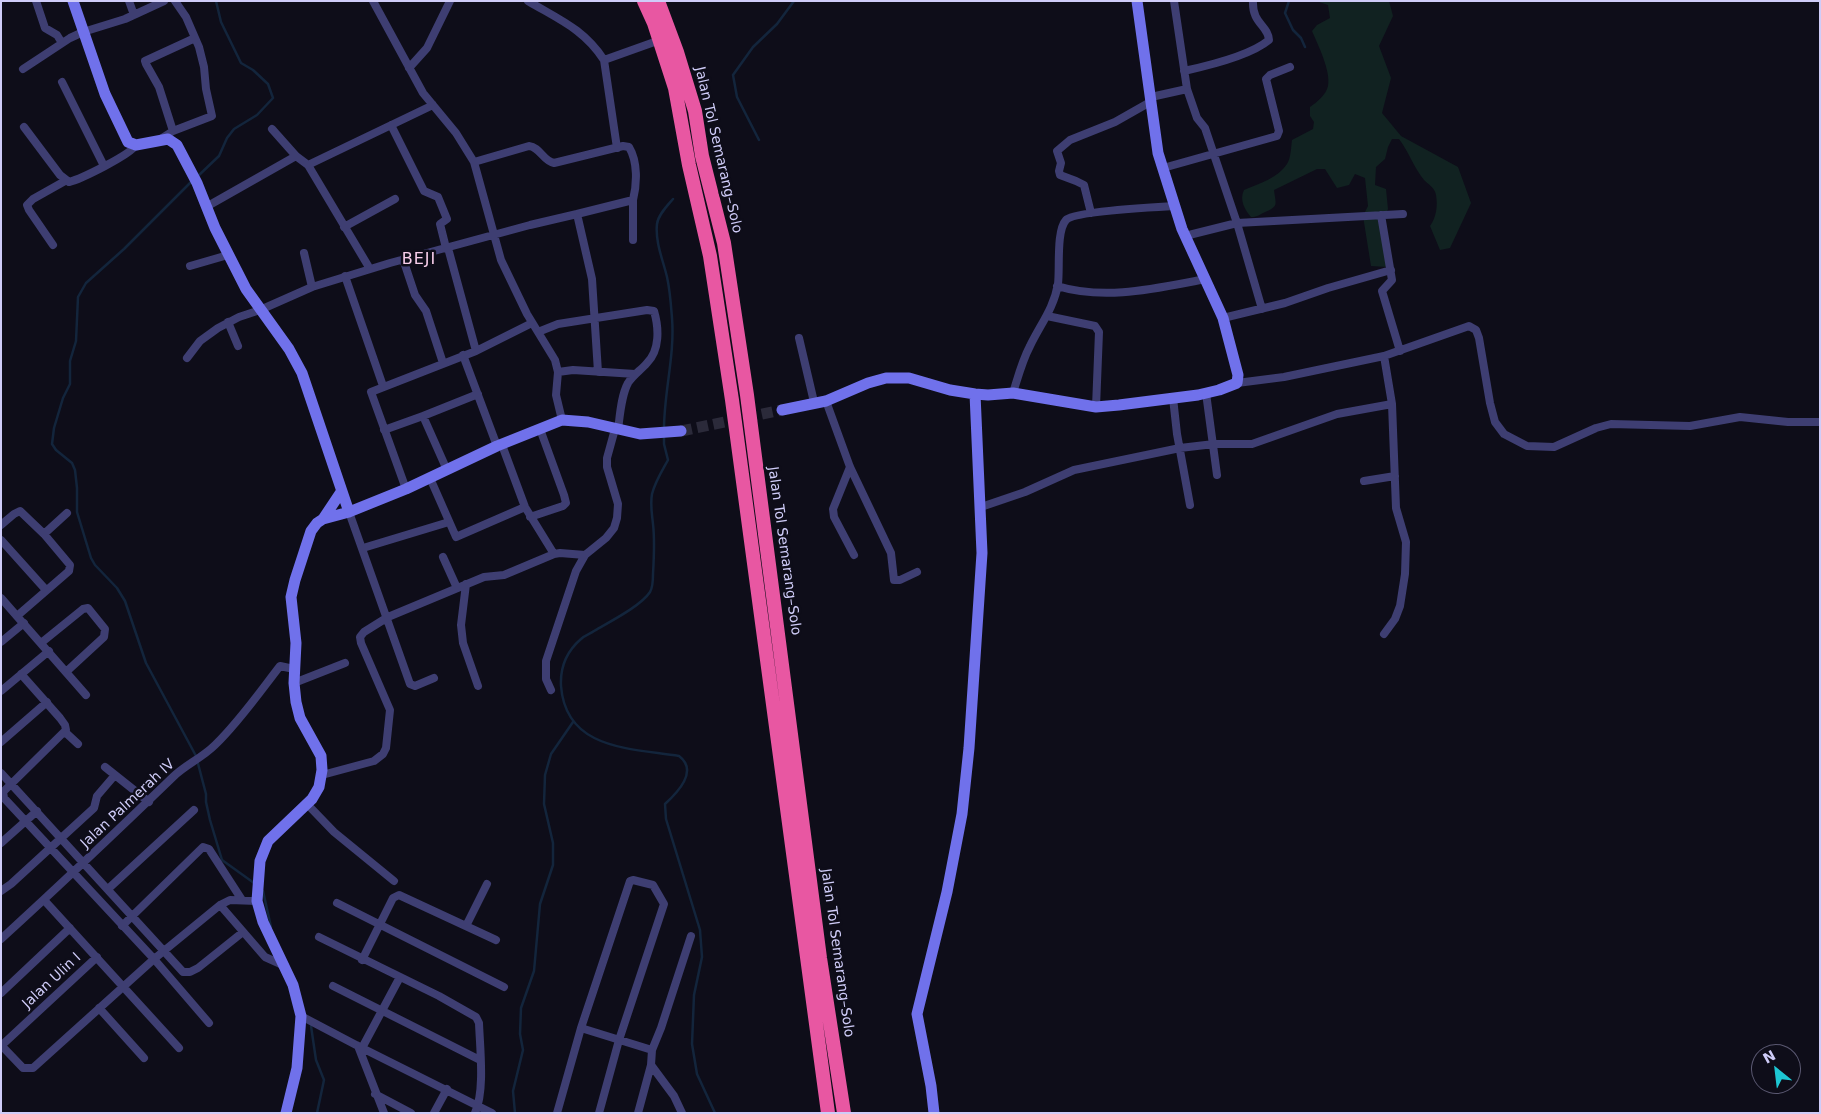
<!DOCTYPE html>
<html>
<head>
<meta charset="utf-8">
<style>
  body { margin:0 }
  #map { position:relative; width:1821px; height:1114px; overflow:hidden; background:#0e0d19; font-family:"DejaVu Sans",sans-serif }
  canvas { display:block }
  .frame { position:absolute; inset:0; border:2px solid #cfccf8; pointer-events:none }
  .north { position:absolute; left:1751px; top:1044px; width:50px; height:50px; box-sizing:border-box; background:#0e0d19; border:1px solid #5b5972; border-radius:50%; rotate:331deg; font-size:14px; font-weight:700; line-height:20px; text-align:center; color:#cfccf8 }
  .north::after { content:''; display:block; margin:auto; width:18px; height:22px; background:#1dc7d3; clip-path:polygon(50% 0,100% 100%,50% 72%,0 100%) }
</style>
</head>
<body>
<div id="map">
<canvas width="1821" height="1114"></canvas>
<div class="frame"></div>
<div class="north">N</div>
</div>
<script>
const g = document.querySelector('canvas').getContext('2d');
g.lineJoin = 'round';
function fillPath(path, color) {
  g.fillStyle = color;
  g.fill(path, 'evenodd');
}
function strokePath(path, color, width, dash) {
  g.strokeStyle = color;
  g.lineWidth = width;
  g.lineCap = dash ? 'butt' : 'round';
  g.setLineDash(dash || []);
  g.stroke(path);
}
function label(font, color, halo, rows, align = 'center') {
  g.font = font + ' "DejaVu Sans",sans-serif';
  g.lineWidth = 5;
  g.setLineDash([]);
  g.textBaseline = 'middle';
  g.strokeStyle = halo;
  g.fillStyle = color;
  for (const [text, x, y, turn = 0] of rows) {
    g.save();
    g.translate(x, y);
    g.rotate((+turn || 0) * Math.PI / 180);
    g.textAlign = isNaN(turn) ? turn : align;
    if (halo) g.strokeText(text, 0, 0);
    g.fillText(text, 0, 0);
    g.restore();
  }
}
fillPath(new Path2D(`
  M1316,1H1389L1393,16L1379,46L1391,78L1382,113L1401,136L1458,167L1471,203L1450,248L1440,250L1430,226C1436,218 1438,206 1436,195C1435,188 1429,185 1424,180C1414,168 1409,152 1399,139H1392L1388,147L1385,159L1376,167L1375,185L1386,189L1388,209L1381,225L1387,267L1371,266L1363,216L1368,206L1365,178L1355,174L1349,185L1337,188L1325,169H1317L1274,190C1276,206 1279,206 1263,213C1259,215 1257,217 1251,217C1245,210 1239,200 1244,190C1260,183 1278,178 1287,164C1291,158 1291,147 1292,140L1313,129L1314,122L1310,116V107C1317,102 1326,95 1328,86C1331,71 1318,45 1312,31L1317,25L1330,18L1328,5Z`), '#112221');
strokePath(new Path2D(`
  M1289,1L1285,13L1293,30L1301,38L1305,47
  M759,140L737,97L733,75L753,47L777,24L794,1
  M198,176L219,156L227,138L234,129L257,115L273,98L268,84L253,70L241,63L221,22L216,1
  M192,181L124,249L86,283L78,297L76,341L70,361V384L63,398L54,428L52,444L56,450L72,463L75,470L77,488V512L91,558L95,565L117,588L125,601L146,663L196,756L206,794V802L210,820L222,860L254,883
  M664,429C664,392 675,355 672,318C671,305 670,290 667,277C663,260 655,242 657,224C658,215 667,206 673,199
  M664,437V444L668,460C662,471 655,482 652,494C650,505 652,514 653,524C655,541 654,557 653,574C653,580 653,587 650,592C641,606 609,622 594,631C590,634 585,635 581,639C567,651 560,667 561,686C566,750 630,748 679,756C699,771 677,793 665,804L666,819L700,930L702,957L694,995L692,1044L697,1074L715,1113
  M263,891L271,927
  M311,1026L316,1060L324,1080L317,1113
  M515,1113L513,1091L523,1050L520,1034L521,1008L534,971L540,904L553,865V843L544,804L545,775L551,754L573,722`), '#13253c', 2.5);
strokePath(new Path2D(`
  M681,431L782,410`), '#2b2a3a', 11, [11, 5.5]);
strokePath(new Path2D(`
  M36,1L45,28L57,35L62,43
  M129,1L134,15
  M373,1L423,93L456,133L474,162L501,260L527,314L555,360L558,372L556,395L562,420
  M528,1C558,19 584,29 604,60L660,40
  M1174,1L1187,89L1197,118L1205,128L1237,223L1262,309
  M604,60L617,148
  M409,68L427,48L450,1
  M23,69L70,38L83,32L125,19L164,1
  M1184,71C1207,66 1251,55 1269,40C1268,25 1252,24 1253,1
  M62,82L104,166
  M1151,97L1187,89
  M391,125L424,191L438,197L447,219L440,224L446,248
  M24,127L60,175L69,182C81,179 130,155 136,145
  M272,129L296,156
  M173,131L159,87L146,64L145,61L195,38
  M162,138L173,131L212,116L206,89L204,67L199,47L186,17L175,1
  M474,162L529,146C540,147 543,161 554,163L623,146L629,147C638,162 637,184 633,200L577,214
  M308,165L433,105
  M1163,168L1277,136L1279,131L1266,79L1270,75L1290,67
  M206,207L296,156L308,165L370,269
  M1091,213L1084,185L1076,181L1060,175L1059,171L1061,163L1057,151L1070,140L1115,122L1152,101
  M1381,215L1392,280L1382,291L1400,351
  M344,227L395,199
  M1185,236L1237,223L1403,214
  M633,240V200
  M53,245L29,210L27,205L33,199L65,181
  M448,248L476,351
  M304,253L312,287
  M403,259L415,295L426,311L443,363
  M190,266L228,255
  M345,276L383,386
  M1057,286C1106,301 1157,288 1206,279
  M1047,316L1095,326L1099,332L1096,407
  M1223,318L1285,303L1328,288L1391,270
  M228,322L238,346
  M538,332L558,324L647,310L654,311C659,328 660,350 647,363C641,370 633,375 628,383C621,396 620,415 618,430
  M799,338L814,402
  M463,355L497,446
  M187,358L200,341L218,328L239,317L260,310L312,287L390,263L530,225L577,214L592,279L598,372
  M558,372L573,370L635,374
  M1237,383L1284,377L1384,356L1469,326L1476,330L1479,338L1490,403L1495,422L1504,434L1527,446L1554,447L1596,428L1611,424L1690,426L1740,417L1788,422H1820
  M1013,393C1018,377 1022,361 1030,346C1040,325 1054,308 1058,284C1060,268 1056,231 1066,220C1074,211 1158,207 1175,206
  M1206,393L1217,475
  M1173,398L1177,434L1190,505
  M826,401L850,467L891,553L894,580H900L917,572
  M423,416L478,394
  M384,430L423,416L447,470
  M850,467L833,509L834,517L854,555
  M430,478L456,537L525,507
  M1364,481L1395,476
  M406,489L371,392L476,351L532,323
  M981,507L1025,492L1074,470L1180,448L1214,444H1252L1337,414L1392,404
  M349,512L410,684L415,686L434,678
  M530,517L563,506L566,503L564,495L540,429
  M1,525L14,514L20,511L44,534L70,565L69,571L17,616
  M44,534L67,513
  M1,540L46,590
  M363,548L449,522
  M554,554L560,553L585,555
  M443,557L457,588
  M466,584L461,625L463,643L478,686
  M1,598L86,695
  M1384,634L1395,619L1400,606L1405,574L1406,542L1396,508L1392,404L1384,356
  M1,642L24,623
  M41,643L83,609L88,608L105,629L104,637L66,672
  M21,674L60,718L65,725L66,730L3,792L4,798L154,959L209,1023
  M294,683L345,663
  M551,690L546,679V661L576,571L585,555L606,538L614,528L617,518L618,504L607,467V458L615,429
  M1,691L49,651
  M65,732L78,744
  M1,742L47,702
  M105,767L149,802
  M1,773L183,972H190L198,968L243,932
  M322,775L374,761L383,754L386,748L390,710L361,643L360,637L364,632L388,617L484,577L504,575L554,554L525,507L502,445
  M307,804L334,832L394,881
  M1,843L37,811
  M108,889L194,810
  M1,891L11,884L94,808L97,796L115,775
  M44,900L179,1048
  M337,903L504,987
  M220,905L265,957L285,966
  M122,926L203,847L209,849L242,900
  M466,926L487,884
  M319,937L439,996L476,1017L479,1023C480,1049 485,1091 475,1113
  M1,939C59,886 116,832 173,777C185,765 202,758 215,745C239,722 259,693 280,666L294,669
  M362,960L393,898L399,895L496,940
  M333,986L480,1060
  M1,993L70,928
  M99,1008L144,1058
  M301,1016L358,1046L492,1113
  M581,1028L652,1050L661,1028L691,936
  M1,1045L23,1068H33L154,959L220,905L230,900L257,901
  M2,1045L97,957
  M358,1046L384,1113
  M362,1048L400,977
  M652,1050L651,1065L674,1096L682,1113
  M375,1094L411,1113
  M434,1113L447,1089
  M557,1113L581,1028L630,881L633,880L653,885L664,904L619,1040L599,1113
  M638,1113L651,1065`), '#3e3e72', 8);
strokePath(new Path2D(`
  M73,1L105,94L128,142L136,145L168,139L177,145L197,183L215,228L246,289L289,349L302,373L349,512
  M782,410L826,401L868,383L886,378H909L950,390L975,394L988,395L1013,393L1096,407L1119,405L1198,395L1219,390L1237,383L1238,375L1223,318L1182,229L1158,153L1137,1
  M323,519L341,492
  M286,1113L297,1068L301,1016L293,985L263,922L257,901L260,861L268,841L312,799L319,787L322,770L321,756L300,718L296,702L294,683L296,643L291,597L295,580L311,531L317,523L323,519L349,512L406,489L497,446L562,420L588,422L640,434L681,431
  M934,1113L931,1086L917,1014L947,892L962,814L969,748L982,553L975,394`), '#7071eb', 11);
strokePath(new Path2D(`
  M644,1L654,23L675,88L689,165L710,256L732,400L828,1113
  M658,1L677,52L695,111L702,156L724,243L747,395L820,958L844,1113`), '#e857a2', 14);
label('14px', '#cfccf8', '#0e0d19', [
  ["Jalan Tol Semarang–Solo",718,150,77],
  ["Jalan Tol Semarang–Solo",784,551,82],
  ["Jalan Palmerah IV",128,804,-43],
  ["Jalan Tol Semarang–Solo",837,953,82],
  ["Jalan Ulin I",52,981,-43]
]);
g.letterSpacing = '1px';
label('16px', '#f8ceea', '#0e0d19', [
  ["BEJI",419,260]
]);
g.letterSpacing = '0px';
</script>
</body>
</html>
